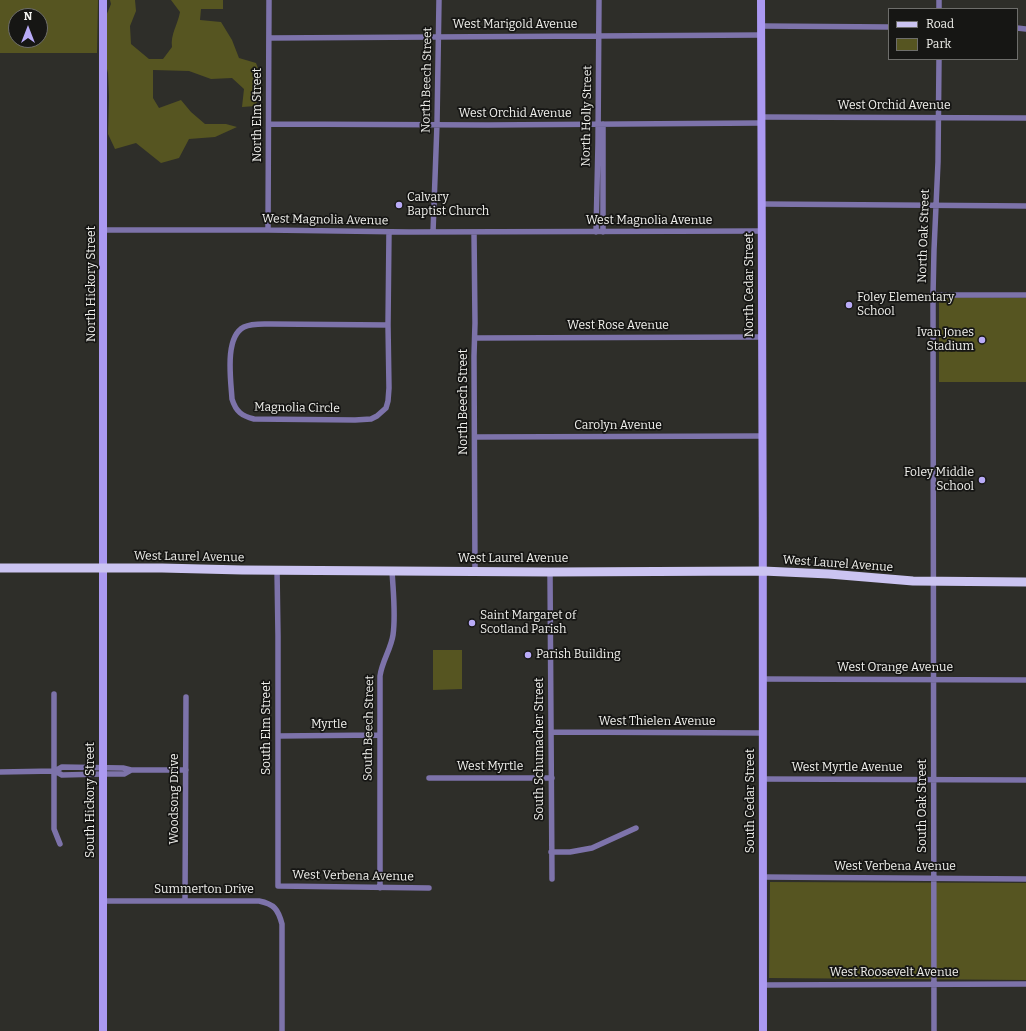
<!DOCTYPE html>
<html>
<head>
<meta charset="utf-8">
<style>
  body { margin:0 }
  #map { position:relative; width:1026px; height:1031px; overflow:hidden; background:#2e2e29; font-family:Bitter,serif }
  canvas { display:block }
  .legend { position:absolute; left:888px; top:8px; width:130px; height:52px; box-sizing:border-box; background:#161614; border:1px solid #6e6e6b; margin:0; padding:5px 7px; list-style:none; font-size:12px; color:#f1f1ed }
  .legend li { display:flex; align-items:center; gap:8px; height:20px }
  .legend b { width:20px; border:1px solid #6e6e6b }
  .north { position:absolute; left:8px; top:8px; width:40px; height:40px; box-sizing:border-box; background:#161614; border:1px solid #6e6e6b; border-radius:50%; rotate:0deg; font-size:11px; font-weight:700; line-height:16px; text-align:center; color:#f1f1ed }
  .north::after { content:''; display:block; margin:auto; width:14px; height:18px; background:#b9abf7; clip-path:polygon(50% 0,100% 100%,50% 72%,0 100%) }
</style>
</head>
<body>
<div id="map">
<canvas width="1026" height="1031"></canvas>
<ul class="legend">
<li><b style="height:5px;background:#cbc4f1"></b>Road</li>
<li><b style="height:11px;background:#565521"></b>Park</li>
</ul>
<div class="north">N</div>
</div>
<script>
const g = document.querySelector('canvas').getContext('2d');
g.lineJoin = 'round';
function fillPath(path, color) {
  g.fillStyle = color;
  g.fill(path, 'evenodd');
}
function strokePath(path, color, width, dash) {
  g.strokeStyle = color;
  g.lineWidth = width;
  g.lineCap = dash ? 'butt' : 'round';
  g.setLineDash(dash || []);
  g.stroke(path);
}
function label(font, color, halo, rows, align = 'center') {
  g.font = font + ' Bitter,serif';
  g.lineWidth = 3.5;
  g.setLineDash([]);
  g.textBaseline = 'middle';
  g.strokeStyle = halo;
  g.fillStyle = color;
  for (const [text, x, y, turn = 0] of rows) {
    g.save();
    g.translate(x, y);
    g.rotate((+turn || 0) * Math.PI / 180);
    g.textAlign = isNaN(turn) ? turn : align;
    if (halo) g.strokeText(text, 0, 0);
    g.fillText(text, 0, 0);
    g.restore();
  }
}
fillPath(new Path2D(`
  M0,0H98L97,53H0ZM16,16H40V40H16Z
  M110,0H135L136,11L130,26L131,44L149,59H163L172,47C170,35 178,24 180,12L171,0H223V9H201L200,20L221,22L232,40L239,58L256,63L261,77L256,106L242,107L244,89L232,78L211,79L189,71L153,70V98L159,108L181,100L191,112L205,124H226L237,127L215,137L189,139L179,158L161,163L136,143L115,149L108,134L109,97L108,73L101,45L106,16L111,4Z
  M939,297L1026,298V382H939Z
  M433,650H462V689L433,690Z
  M770,882L1026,883V980L769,978Z`), '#565521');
strokePath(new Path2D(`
  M939,9V0
  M761,26L889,27
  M1017,28L1026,29
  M269,38L761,35
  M761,117L1026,118
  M269,124L488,125L761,123
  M603,124V232
  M762,204L1026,206
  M104,230H268L409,232L762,231
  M268,230L269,0
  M433,232L437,124L439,0
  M474,232L475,323L474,356L475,571
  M596,232L598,143L599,0
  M933,295H1026
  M271,324L388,325L389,388L388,401L386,408L377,416L371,419L355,420L254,419C242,416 236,412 232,399C231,381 224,337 244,327C252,323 263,324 271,324Z
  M388,325L389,232
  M475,338L761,337
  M475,437L761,436
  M277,570L278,636V886L429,888
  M550,572L552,879
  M763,679L1026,680
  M54,694V829L60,844
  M551,732L763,733
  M278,736L380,735
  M62,767L123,768L131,770L124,774H103L62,775L55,771Z
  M131,770H186
  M0,772L55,771
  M429,778H552
  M763,779L1026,780
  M551,852H570L592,848L636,828
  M763,877L1026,879
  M380,888V676C382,661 391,649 393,635C396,614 393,591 392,570
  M103,901H259C274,904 278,909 282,924V1031
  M185,901L186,697
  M763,985L1026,984
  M934,1031L933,295L934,250L938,162L939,59`), '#7d73aa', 5.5);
strokePath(new Path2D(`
  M761,0C762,344 764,687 763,1031
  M103,1031V0`), '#ab99f1', 8);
strokePath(new Path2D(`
  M0,568H162L242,570L550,572L763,571L829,574L913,581L1026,582`), '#cbc4f1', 9);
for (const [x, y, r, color] of [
  [399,205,4,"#b9abf7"],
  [849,305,4,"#b9abf7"],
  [982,340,4,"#b9abf7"],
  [982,480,4,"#b9abf7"],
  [472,623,4,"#b9abf7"],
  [528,655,4,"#b9abf7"]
]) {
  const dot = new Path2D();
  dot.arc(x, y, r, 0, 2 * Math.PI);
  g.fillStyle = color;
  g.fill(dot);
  strokePath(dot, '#161614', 1.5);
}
label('12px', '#f1f1ed', '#161614', [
  ["West Marigold Avenue",515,25],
  ["North Beech Street",427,80,-89],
  ["West Orchid Avenue",894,106],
  ["West Orchid Avenue",515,114],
  ["North Elm Street",258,115,-90],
  ["North Holly Street",587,116,-89],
  ["West Magnolia Avenue",325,220,1],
  ["West Magnolia Avenue",649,221],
  ["North Oak Street",924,236,-88],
  ["North Hickory Street",92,284,-90],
  ["North Cedar Street",750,285,-90],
  ["West Rose Avenue",618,326],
  ["North Beech Street",464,402,-90],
  ["Magnolia Circle",297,408,1],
  ["Carolyn Avenue",618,426],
  ["West Laurel Avenue",189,557,1],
  ["West Laurel Avenue",513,559],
  ["West Laurel Avenue",838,564,4],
  ["West Orange Avenue",895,668],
  ["West Thielen Avenue",657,722],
  ["Myrtle",329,725],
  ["South Elm Street",267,728,-90],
  ["South Beech Street",369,728,-89],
  ["South Schumacher Street",540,749,-90],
  ["West Myrtle",490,767],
  ["West Myrtle Avenue",847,768],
  ["Woodsong Drive",175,799,-90],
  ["South Hickory Street",91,800,-90],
  ["South Cedar Street",751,801,-90],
  ["South Oak Street",923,806,-90],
  ["West Verbena Avenue",895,867],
  ["West Verbena Avenue",353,876,1],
  ["Summerton Drive",204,890],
  ["West Roosevelt Avenue",894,973]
]);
label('12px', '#f1f1ed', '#161614', [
  ["Calvary",407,198],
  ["Baptist Church",407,212],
  ["Foley Elementary",857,298],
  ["School",857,312],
  ["Ivan Jones",974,333,"right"],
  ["Stadium",974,347,"right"],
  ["Foley Middle",974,473,"right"],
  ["School",974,487,"right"],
  ["Saint Margaret of",480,616],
  ["Scotland Parish",480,630],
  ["Parish Building",536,655]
], 'left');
</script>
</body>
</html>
